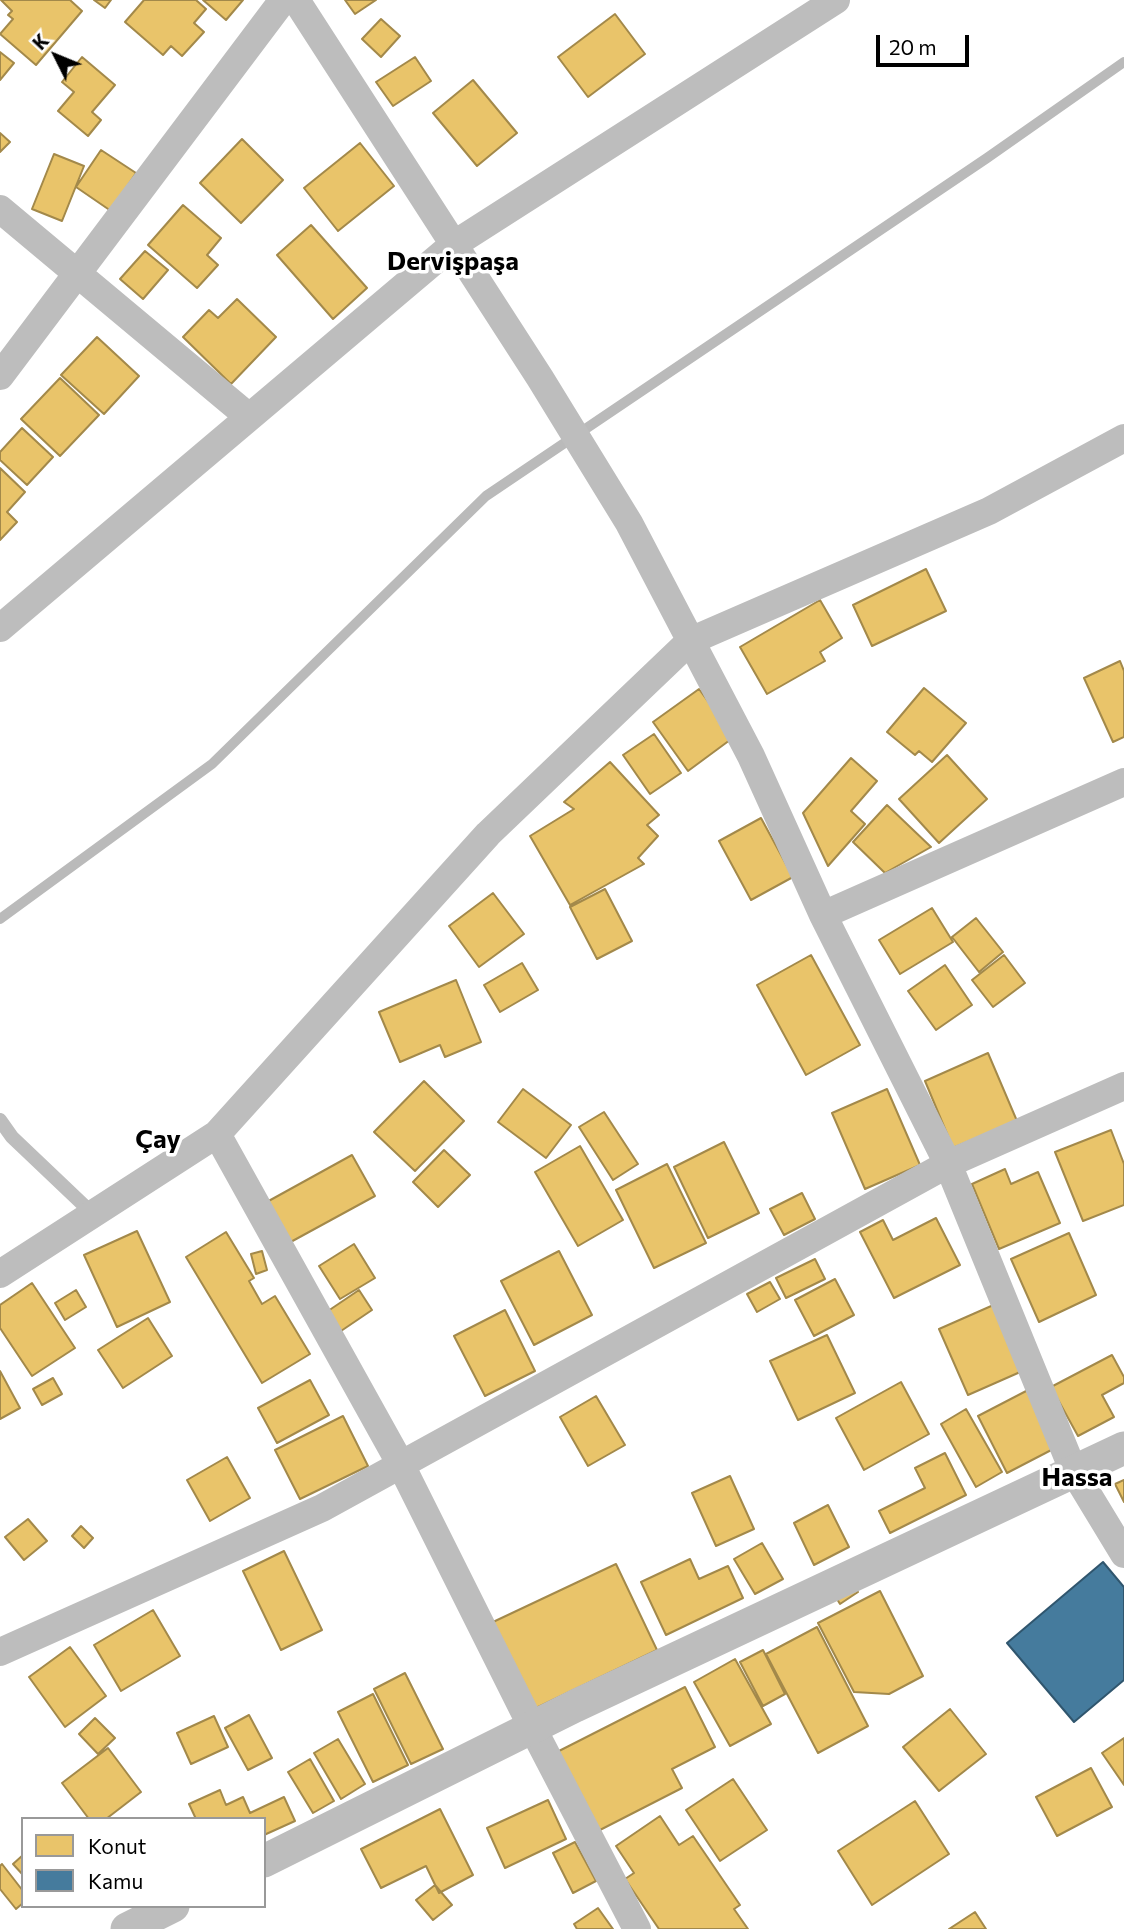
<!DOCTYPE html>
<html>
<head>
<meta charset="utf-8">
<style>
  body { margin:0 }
  #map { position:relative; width:1124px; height:1929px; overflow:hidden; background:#fff; font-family:Commissioner,sans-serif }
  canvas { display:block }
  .legend { position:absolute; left:21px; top:1817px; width:245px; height:91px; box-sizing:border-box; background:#fff; border:2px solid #999; margin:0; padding:9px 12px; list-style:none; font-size:21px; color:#000 }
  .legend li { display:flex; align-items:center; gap:14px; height:35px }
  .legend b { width:35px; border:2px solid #999 }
  .north { position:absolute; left:21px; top:21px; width:70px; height:70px; -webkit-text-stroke:5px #fff; paint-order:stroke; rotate:313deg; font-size:19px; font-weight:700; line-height:28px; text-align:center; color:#000 }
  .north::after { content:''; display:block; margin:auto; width:24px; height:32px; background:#000; clip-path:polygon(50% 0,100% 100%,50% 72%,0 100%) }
  .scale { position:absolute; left:876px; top:35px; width:93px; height:32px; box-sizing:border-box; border:4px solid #000; border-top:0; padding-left:9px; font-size:21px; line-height:24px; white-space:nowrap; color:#000; -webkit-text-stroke:5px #fff; paint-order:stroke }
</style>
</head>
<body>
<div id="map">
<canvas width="1124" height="1929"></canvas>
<ul class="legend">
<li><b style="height:19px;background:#e9c46a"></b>Konut</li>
<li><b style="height:19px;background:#457b9d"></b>Kamu</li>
</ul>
<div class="north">K</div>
<div class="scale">20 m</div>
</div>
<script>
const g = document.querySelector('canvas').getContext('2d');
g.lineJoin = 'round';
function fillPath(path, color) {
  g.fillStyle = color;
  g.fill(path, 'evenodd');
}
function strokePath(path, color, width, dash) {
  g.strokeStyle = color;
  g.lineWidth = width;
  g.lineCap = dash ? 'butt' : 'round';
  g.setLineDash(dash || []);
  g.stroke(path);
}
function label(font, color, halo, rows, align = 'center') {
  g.font = font + ' Commissioner,sans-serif';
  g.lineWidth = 7;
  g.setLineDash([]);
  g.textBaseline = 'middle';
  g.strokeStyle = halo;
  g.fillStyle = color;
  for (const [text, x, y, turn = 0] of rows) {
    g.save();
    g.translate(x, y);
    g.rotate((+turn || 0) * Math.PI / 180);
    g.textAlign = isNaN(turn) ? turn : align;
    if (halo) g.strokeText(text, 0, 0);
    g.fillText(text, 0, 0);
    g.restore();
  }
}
const homes = new Path2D(`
  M1,0H70L82,11L36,65L0,34L13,19L8,15L12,11Z
  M94,0H111L105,8Z
  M144,0H196L206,9L194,23L204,32L182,56L171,46L163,55L125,22Z
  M203,0H243L226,20Z
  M345,0H376L355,14Z
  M615,14L645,54L588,97L558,57Z
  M381,19L400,36L381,57L362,39Z
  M0,52L14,63L0,80Z
  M82,57L115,85L92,112L101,120L88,136L58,111L74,92L62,82Z
  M415,57L431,81L393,106L376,82Z
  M473,80L517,133L477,166L433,113Z
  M0,133L10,142L0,152Z
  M242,139L283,180L241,223L200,183Z
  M360,143L394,186L338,231L304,188Z
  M101,150L136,173L111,211L76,187Z
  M54,154L84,166L62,221L32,209Z
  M183,205L221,238L207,255L218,265L197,288L148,245Z
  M311,225L367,288L333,319L277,255Z
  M145,251L168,270L143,299L120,279Z
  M237,299L276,337L231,384L183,337L209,310L218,318Z
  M97,337L139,376L104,414L61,375Z
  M60,378L99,415L60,456L21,419Z
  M22,428L53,457L27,485L0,460V452Z
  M0,468L25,492L7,512L17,522L0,540Z
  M926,569L946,611L872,646L853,605Z
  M820,600L842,638L820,652L825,661L767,694L740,647Z
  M1120,661L1124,671V737L1113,742L1084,678Z
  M924,688L966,723L932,762L919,751L915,755L887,732Z
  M699,689L734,737L688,771L653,722Z
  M654,734L681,773L650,794L623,755Z
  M947,755L987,799L939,843L899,799Z
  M851,758L877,781L851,811L865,824L828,866L803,813Z
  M610,762L659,815L647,825L658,836L638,858L644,864L570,905L530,836L574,809L564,802Z
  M887,805L931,847L885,873L853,842Z
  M761,818L793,877L751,900L719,841Z
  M605,889L632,941L597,959L570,907Z
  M493,893L524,934L479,967L449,926Z
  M932,908L953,942L900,974L879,940Z
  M976,918L1003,952L979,972L952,937Z
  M811,955L860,1045L806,1075L757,985Z
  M1004,955L1025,983L993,1007L972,980Z
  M522,963L538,990L500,1012L484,985Z
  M945,965L972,1005L936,1030L908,991Z
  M456,980L481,1042L445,1057L440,1045L400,1062L379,1012Z
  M988,1053L1017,1121L953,1148L925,1081Z
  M424,1081L464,1121L415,1171L374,1132Z
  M523,1089L571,1125L546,1158L498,1122Z
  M887,1089L920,1165L865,1189L832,1113Z
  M604,1112L638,1164L613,1180L579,1127Z
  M1111,1130L1124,1164V1205L1083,1221L1055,1152Z
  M724,1142L759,1213L708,1238L674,1167Z
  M580,1146L623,1220L578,1246L535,1172Z
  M444,1150L470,1175L438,1207L413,1182Z
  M352,1155L375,1196L287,1244L265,1203Z
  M667,1164L706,1243L654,1268L616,1190Z
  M1005,1169L1011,1184L1038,1172L1060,1223L999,1249L972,1184Z
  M802,1193L815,1219L784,1235L770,1209Z
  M936,1218L960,1265L894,1298L860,1232L883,1220L893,1240Z
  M137,1231L170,1302L117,1327L84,1255Z
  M226,1232L254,1278L249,1281L262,1304L275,1296L310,1354L262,1383L186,1257Z
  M1069,1233L1096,1295L1039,1322L1011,1259Z
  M354,1244L375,1278L340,1299L319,1266Z
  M262,1251L267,1270L256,1274L251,1254Z
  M559,1251L592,1315L534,1345L501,1281Z
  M815,1259L825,1279L786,1298L776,1278Z
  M835,1279L854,1315L814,1336L795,1300Z
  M770,1282L780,1299L757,1312L747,1294Z
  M32,1283L75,1348L32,1376L0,1328V1305Z
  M76,1290L86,1307L65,1320L55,1303Z
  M359,1290L372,1310L341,1331L328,1311Z
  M998,1303L1027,1369L968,1395L939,1329Z
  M505,1310L535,1371L485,1396L454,1336Z
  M148,1318L172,1356L123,1388L98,1350Z
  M827,1335L855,1393L798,1420L770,1361Z
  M1112,1355L1124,1377V1383L1102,1395L1114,1417L1078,1436L1051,1387Z
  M0,1371L20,1408L0,1419Z
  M53,1378L62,1394L42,1405L33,1389Z
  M310,1380L329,1415L277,1443L258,1408Z
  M901,1382L929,1434L864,1470L836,1418Z
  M1030,1389L1059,1446L1007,1473L978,1416Z
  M596,1396L625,1445L588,1466L560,1417Z
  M966,1409L1002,1472L976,1487L941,1424Z
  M343,1416L368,1466L300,1499L275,1450Z
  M945,1453L966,1495L890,1533L879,1511L925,1488L915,1468Z
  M227,1457L250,1498L210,1521L187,1480Z
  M730,1476L754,1529L716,1546L692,1493Z
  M1124,1480V1502L1115,1484Z
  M828,1505L849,1547L814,1565L794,1523Z
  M28,1519L47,1541L24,1560L5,1537Z
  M81,1526L93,1538L84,1548L72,1536Z
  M762,1543L783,1579L755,1594L734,1559Z
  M284,1551L322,1630L281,1650L243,1571Z
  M690,1559L699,1579L728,1566L743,1598L666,1635L641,1582Z
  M616,1564L657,1650L534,1709L493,1622Z
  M851,1583L858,1592L840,1604L834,1594Z
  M880,1591L923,1676L889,1694L854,1692L818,1623Z
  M153,1610L180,1656L121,1691L94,1645Z
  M817,1627L868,1726L818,1753L766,1654Z
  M70,1647L106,1696L65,1727L29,1677Z
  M763,1650L785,1694L763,1706L740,1662Z
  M735,1659L771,1724L730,1746L694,1682Z
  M405,1673L443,1749L411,1764L374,1689Z
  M685,1687L715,1747L672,1769L682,1788L598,1831L557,1752Z
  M373,1694L408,1765L373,1782L338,1712Z
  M950,1709L986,1754L939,1791L903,1747Z
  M249,1715L272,1758L248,1770L225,1728Z
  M214,1716L228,1747L191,1764L177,1733Z
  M95,1718L115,1738L98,1754L79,1734Z
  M1124,1738V1785L1102,1753Z
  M338,1739L365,1784L341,1799L314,1753Z
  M108,1748L141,1792L106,1819H89L62,1783Z
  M310,1759L334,1801L313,1813L288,1772Z
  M1091,1768L1112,1807L1057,1836L1036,1797Z
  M733,1779L767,1830L720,1861L686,1810Z
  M220,1790L226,1805L243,1797L250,1813L284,1797L295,1821L264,1835V1819H196L189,1804Z
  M548,1800L566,1839L505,1868L487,1828Z
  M915,1801L949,1854L872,1905L838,1851Z
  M440,1809L473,1875L439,1893L426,1866L381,1888L361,1849Z
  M660,1816L679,1845L693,1836L740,1905L734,1909L748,1929H659L625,1879L634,1873L616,1846Z
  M575,1842L596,1881L573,1893L553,1853Z
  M23,1855V1875L13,1864Z
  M2,1864L23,1891V1903L16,1909L0,1889V1866Z
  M435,1885L452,1905L433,1920L416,1900Z
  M598,1908L613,1929H577L574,1924Z
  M975,1912L986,1929H949Z`);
fillPath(homes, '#e9c46a');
strokePath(homes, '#a3894a', 2);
const public = new Path2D(`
  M1103,1562L1124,1587V1680L1074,1722L1007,1643Z`);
fillPath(public, '#457b9d');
strokePath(public, '#30566e', 2);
strokePath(new Path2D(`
  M0,919L212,764L486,496L987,158L1124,62`), '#bababa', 10);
strokePath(new Path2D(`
  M0,1120L12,1137L93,1214`), '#bdbdbd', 14);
strokePath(new Path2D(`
  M296,0L540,378L629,523L751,756L823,915L948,1164L1073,1470L1124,1554
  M0,209L249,417
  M0,376L283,0
  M0,628L453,245L836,0
  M823,915L1124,782
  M217,1134L400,1463L532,1727L637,1929
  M0,1274L217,1134L488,834L690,641L989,511L1124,438
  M0,1652L322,1508L948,1164L1124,1086`), '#bdbdbd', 28);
strokePath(new Path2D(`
  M264,1861L575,1706L1124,1448
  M127,1929L173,1906`), '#bdbdbd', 33);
label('bold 26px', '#000', '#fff', [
  ["Dervişpaşa",453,261],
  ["Çay",158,1139],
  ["Hassa",1077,1477]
]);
</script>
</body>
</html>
